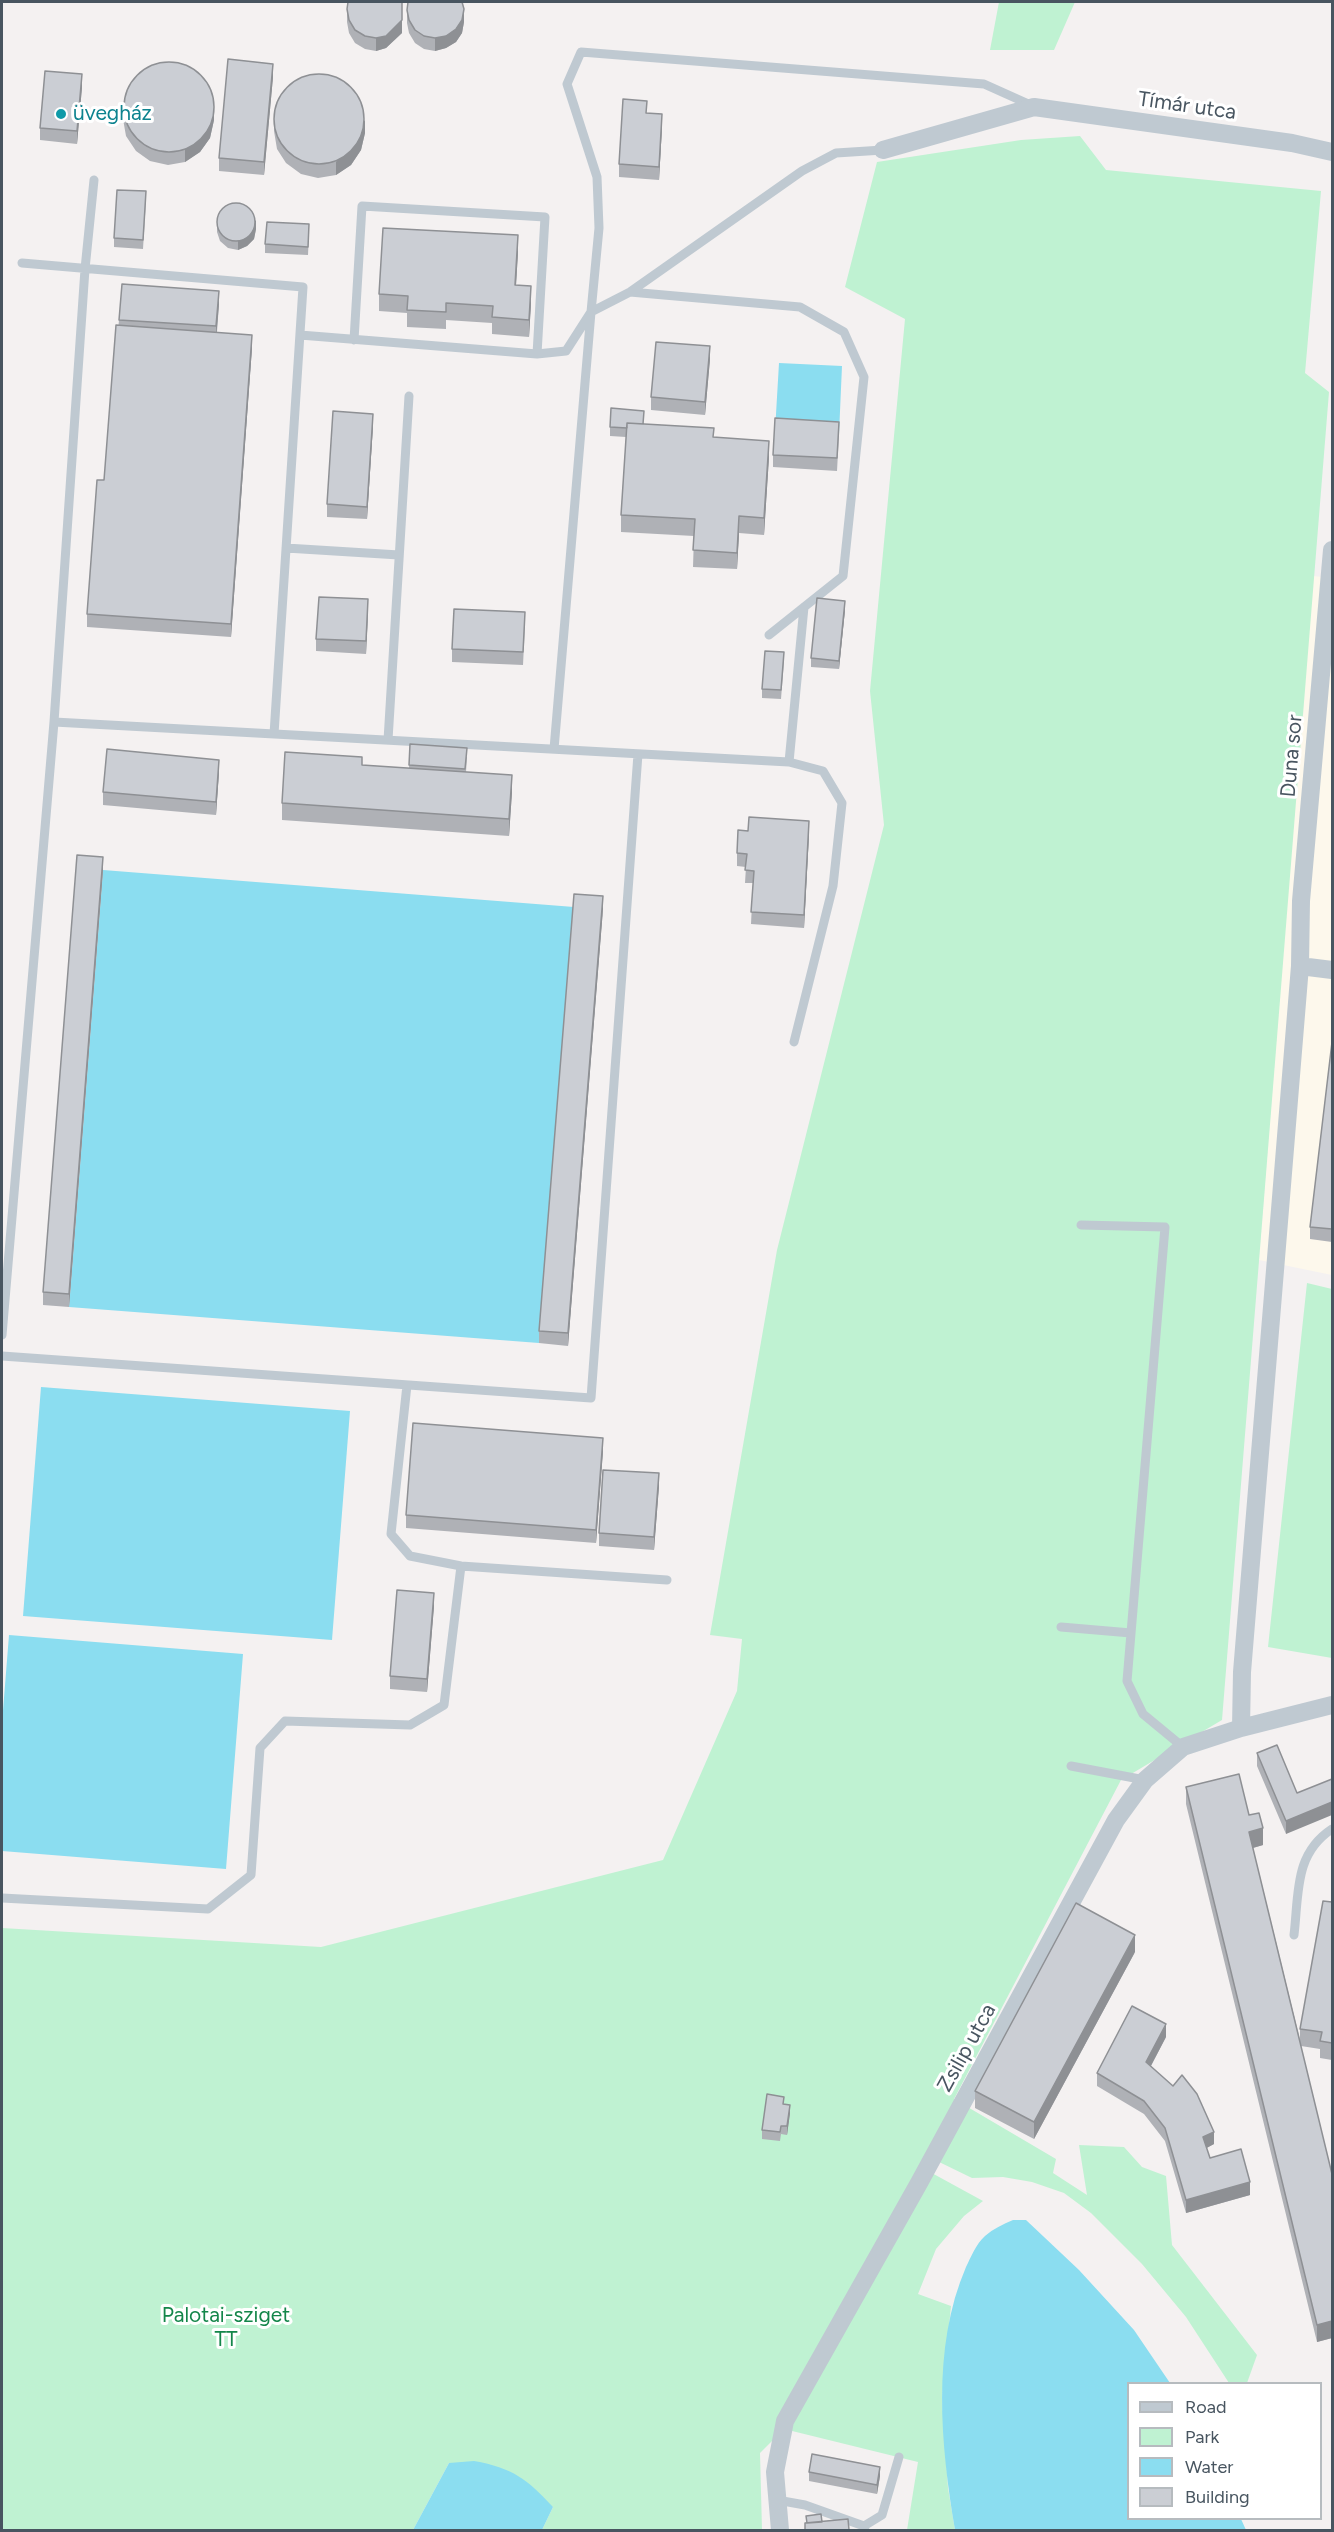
<!DOCTYPE html>
<html>
<head>
<meta charset="utf-8">
<style>
  body { margin:0 }
  #map { position:relative; width:1334px; height:2532px; overflow:hidden; background:#f4f1f1; font-family:Figtree,sans-serif }
  canvas { display:block }
  .frame { position:absolute; inset:0; border:3px solid #485560; pointer-events:none }
  .legend { position:absolute; left:1127px; top:2382px; width:195px; height:138px; box-sizing:border-box; background:#fff; border:2px solid #b6bbbf; margin:0; padding:8px 10px; list-style:none; font-size:18px; color:#485560 }
  .legend li { display:flex; align-items:center; gap:12px; height:30px }
  .legend b { width:30px; border:2px solid #b6bbbf }
</style>
</head>
<body>
<div id="map">
<canvas width="1334" height="2532"></canvas>
<div class="frame"></div>
<ul class="legend">
<li><b style="height:8px;background:#bfc9d1"></b>Road</li>
<li><b style="height:16px;background:#bff2d2"></b>Park</li>
<li><b style="height:16px;background:#8bddf0"></b>Water</li>
<li><b style="height:16px;background:#cbced4"></b>Building</li>
</ul>
</div>
<script>
const g = document.querySelector('canvas').getContext('2d');
g.lineJoin = 'round';
function fillPath(path, color) {
  g.fillStyle = color;
  g.fill(path, 'evenodd');
}
function strokePath(path, color, width, dash) {
  g.strokeStyle = color;
  g.lineWidth = width;
  g.lineCap = dash ? 'butt' : 'round';
  g.setLineDash(dash || []);
  g.stroke(path);
}
function label(font, color, halo, rows, align = 'center') {
  g.font = font + ' Figtree,sans-serif';
  g.lineWidth = 6;
  g.setLineDash([]);
  g.textBaseline = 'middle';
  g.strokeStyle = halo;
  g.fillStyle = color;
  for (const [text, x, y, turn = 0] of rows) {
    g.save();
    g.translate(x, y);
    g.rotate((+turn || 0) * Math.PI / 180);
    g.textAlign = isNaN(turn) ? turn : align;
    if (halo) g.strokeText(text, 0, 0);
    g.fillText(text, 0, 0);
    g.restore();
  }
}
fillPath(new Path2D(`
  M1313,576L1332,578V1275L1259,1260Z`), '#fdf8ec');
fillPath(new Path2D(`
  M999,2H1075L1054,50H990Z
  M1080,136L1106,170L1321,191L1305,373L1329,392L1222,1720L1121,1780L954,2099L1056,2159L1053,2173L1087,2195L1079,2145L1124,2147L1142,2167L1166,2176L1172,2245L1257,2355L1247,2383H1229L1186,2317L1142,2264L1091,2213L1064,2193L1032,2182L1003,2177L972,2178L935,2160L930,2172L983,2201L964,2216L936,2249L918,2294L951,2306L942,2398L948,2488L955,2530H907L918,2462L784,2429L760,2453L762,2530H542L553,2507L449,2463L413,2530H2V1928L321,1947L663,1860L737,1691L742,1639L710,1635L777,1250L884,825L870,691L905,319L845,287L877,162L1021,140Z
  M1307,1283L1332,1289V1658L1268,1647Z`), '#bff2d2');
fillPath(new Path2D(`
  M779,363L842,366L839,434L775,431Z
  M103,870L574,907L539,1343L69,1307Z
  M41,1387L350,1411L332,1640L23,1616Z
  M9,1635L243,1654L226,1869L2,1851V1723Z
  M1013,2220H1026L1079,2270L1134,2330L1170,2383L1128,2384V2518L1241,2519L1246,2530H955C941,2446 931,2348 966,2267C971,2257 976,2244 985,2236C993,2229 1003,2224 1013,2220Z
  M474,2461C513,2468 527,2479 553,2507L542,2530H413L449,2463Z`), '#8bddf0');
strokePath(new Path2D(`
  M22,263L303,287L274,734
  M630,292L800,307L844,332L864,377L843,576L769,635
  M300,335L537,354L566,351L591,312L599,228L597,177L567,84L581,52L984,84L1033,106
  M354,340L362,206L545,217L537,354
  M286,548L399,555
  M54,722L789,762L823,771L842,803L833,886L794,1042
  M388,740L409,396
  M554,749L591,312L630,292L802,171L836,153L883,150
  M789,762L804,607
  M1081,1225L1165,1227L1127,1681L1143,1714L1183,1747
  M2,1335L54,722L85,269L94,180
  M2,1356L591,1398L638,754
  M407,1385L391,1534L410,1556L461,1566L667,1580
  M1061,1627L1131,1633
  M1071,1766L1145,1780
  M2,1898L208,1909L251,1875L260,1748L285,1721L410,1725L444,1705L461,1566
  M1294,1935C1299,1893 1294,1854 1332,1829
  M777,2500L805,2505L864,2526L865,2530
  M864,2526L882,2515L899,2457`), '#bfc9d1', 9);
strokePath(new Path2D(`
  M883,150L1034,107L1292,143L1332,152
  M1300,966L1332,970
  M1241,1728L1242,1672L1300,966L1301,901L1332,550
  M780,2530L775,2472L785,2421L919,2183L1116,1820L1145,1780L1183,1747L1241,1728L1332,1705`), '#bfc9d1', 18);
fillPath(new Path2D(`
  M347,9L402,33L386,48L376,51L365,49L355,43L349,33L347,22Z
  M407,10L464,22L462,33L456,42L446,48L435,51L424,49L415,43L409,33L407,23Z
  M273,77L264,175L219,171V158Z
  M82,87L77,144L40,140V128Z
  M123,106L214,120L210,138L200,152L185,162L168,165L150,161L136,151L126,136L123,119Z
  M647,113L662,127L659,180L619,177V164Z
  M274,118L365,133L361,150L351,165L336,175L318,178L301,174L286,163L277,149L274,131Z
  M146,200L143,249L114,247V238Z
  M217,223L256,229L254,239L247,246L238,250L228,248L220,241L217,232Z
  M309,233L308,255L265,253V244Z
  M518,252L516,285L531,303L529,337L492,334V323L446,320V329L407,327V313L379,311V294Z
  M219,304L217,332L252,348L231,637L87,627V614L104,480L119,320Z
  M710,359L705,415L651,410V397Z
  M644,424L714,437L769,457L764,535L739,533L737,569L693,567L694,536L621,532V515L626,437L610,436V427Z
  M373,426L367,519L327,517V504Z
  M839,434L837,471L773,467V455Z
  M845,610L839,669L811,667V658Z
  M368,612L366,654L316,651V639Z
  M525,625L523,665L452,662V649Z
  M784,661L781,699L762,698V689Z
  M410,744L467,757L466,772L512,792L509,836L282,820V803L362,765L409,768Z
  M219,772L216,815L103,805V792Z
  M809,834L804,928L751,924L753,883H745L746,867L737,866V853Z
  M103,870L69,1307L43,1305V1292Z
  M603,909L568,1346L539,1343V1331Z
  M1332,1042V1242L1310,1239V1227Z
  M603,1451L596,1543L406,1528V1515Z
  M659,1486L654,1550L599,1546V1533Z
  M434,1606L427,1692L390,1689V1676Z
  M1257,1753L1297,1793L1286,1834L1257,1766Z
  M1186,1787L1249,1815L1263,1845L1253,1848L1300,2040V2029L1332,1902V2060L1320,2058V2049L1301,2046L1332,2174V2338L1317,2342L1186,1804Z
  M1135,1952L1034,2139L975,2108V2091Z
  M1166,2037L1151,2066L1214,2144L1206,2148L1210,2158L1250,2195L1186,2213L1165,2141L1144,2114L1097,2086V2073Z
  M784,2104L790,2113L787,2135L781,2134L780,2141L762,2139V2130Z
  M809,2472L880,2476L877,2494L809,2481Z`), '#afb1b6');
fillPath(new Path2D(`
  M464,9V22L462,33L456,42L446,48L435,51V38Z
  M402,20V33L386,48L376,51V38Z
  M273,64V77L264,175V162Z
  M82,74V87L77,144V131Z
  M214,108V120L210,138L200,152L185,162V149Z
  M662,114V127L659,180V167Z
  M365,120V133L361,150L351,165L336,175V162Z
  M256,220V229L254,239L247,246L238,250V241Z
  M518,235V252L515,302V285Z
  M531,286V303L529,337V320Z
  M219,291V304L216,339V326Z
  M252,335V348L231,637V624Z
  M710,346V359L705,415V402Z
  M373,414V426L367,519V507Z
  M769,441V457L764,535V518Z
  M739,516V533L737,569V553Z
  M368,599V612L366,654V641Z
  M845,601V610L839,669V661Z
  M219,760V772L216,815V802Z
  M512,775V792L509,836V819Z
  M809,821V834L804,928V915Z
  M103,857V870L69,1307V1294Z
  M603,896V909L568,1346V1333Z
  M603,1438V1451L596,1543V1530Z
  M659,1473V1486L654,1550V1537Z
  M434,1593V1606L427,1692V1679Z
  M1332,1802V1815L1286,1834V1821Z
  M1263,1828V1845L1249,1849V1832Z
  M1135,1935V1952L1034,2139V2122Z
  M1166,2024V2037L1146,2075V2062Z
  M790,2105V2113L787,2135V2126Z
  M1214,2132V2144L1203,2150V2137Z
  M1250,2182V2195L1186,2213V2200Z
  M1332,2321V2338L1317,2342V2325Z
  M880,2467V2476L877,2494V2485Z`), '#8e9094');
const building = new Path2D(`
  M348,2H402V20L386,36L376,38L365,36L355,30L349,20L347,9Z
  M408,2H462L464,9L462,20L456,29L446,36L435,38L424,36L415,30L409,20L407,10Z
  M228,59L273,64L264,162L219,158Z
  M124 107a45 45 0 1 1 90 0a45 45 0 1 1-90 0Z
  M45,71L82,74L77,131L40,128Z
  M274 119a45 45 0 1 1 90 0a45 45 0 1 1-90 0Z
  M623,99L647,101L646,113L662,114L659,167L619,164Z
  M117,190L146,191L143,240L114,238Z
  M217 222a19 19 0 1 1 38 0a19 19 0 1 1-38 0Z
  M267,222L309,224L308,247L265,244Z
  M383,228L518,235L515,285L531,286L529,320L492,317L493,306L446,303V312L407,310L408,296L379,294Z
  M122,284L219,291L216,326L119,320Z
  M116,325L252,335L231,624L87,614L97,480H104Z
  M656,342L710,346L705,402L651,397Z
  M611,408L644,411L643,424L627,423V428L610,427Z
  M333,411L373,414L367,507L327,504Z
  M775,418L839,422L837,458L773,455Z
  M627,423L714,428L713,437L769,441L764,518L739,516L737,553L693,550L695,519L621,515Z
  M319,597L368,599L366,641L316,639Z
  M817,598L845,601L839,661L811,658Z
  M454,609L525,612L523,652L452,649Z
  M765,651L784,652L781,690L762,689Z
  M410,744L467,748L465,769L409,765Z
  M107,749L219,760L216,802L103,792Z
  M285,752L362,757V765L512,775L509,819L282,803Z
  M749,817L809,821L804,915L751,912L754,871L745,870L747,854L737,853L738,830L748,831Z
  M77,855L103,857L69,1294L43,1292Z
  M574,894L603,896L568,1333L539,1331Z
  M1332,1042V1229L1310,1227Z
  M413,1423L603,1438L596,1530L406,1515Z
  M603,1470L659,1473L654,1537L599,1533Z
  M397,1590L434,1593L427,1679L390,1676Z
  M1277,1745L1297,1793L1332,1779V1802L1286,1821L1257,1753Z
  M1239,1774L1249,1815L1259,1813L1263,1828L1249,1832L1332,2174V2321L1317,2325L1186,1787Z
  M1323,1901L1332,1902V2043L1320,2041L1322,2032L1300,2029Z
  M1076,1903L1135,1935L1034,2122L975,2091Z
  M1132,2006L1166,2024L1146,2062L1173,2086L1182,2075L1197,2094L1214,2132L1203,2137L1210,2158L1241,2149L1250,2182L1186,2200L1165,2128L1144,2101L1097,2073Z
  M767,2094L784,2097L783,2104L790,2105L787,2126H781L780,2132L762,2130Z
  M812,2454L880,2467L877,2485L809,2472Z
  M821,2514L822,2522L807,2523L806,2516Z
  M848,2519L849,2530H805V2523Z`);
fillPath(building, '#cbced4');
strokePath(building, '#8e9094', 1.5);
for (const [x, y, r, color] of [
  [61,114,6,"#0f9aa8"]
]) {
  const dot = new Path2D();
  dot.arc(x, y, r, 0, 2 * Math.PI);
  g.fillStyle = color;
  g.fill(dot);
  strokePath(dot, '#fff', 2);
}
label('21px', '#485560', '#fff', [
  ["Tímár utca",1187,106,8],
  ["Duna sor",1292,756,-85],
  ["Zsilip utca",967,2048,-61]
]);
label('21px', '#0d838f', '#fff', [
  ["üvegház",73,114]
], 'left');
label('21px', '#14864a', '#fff', [
  ["Palotai-sziget",226,2316],
  ["TT",226,2340]
]);
</script>
</body>
</html>
